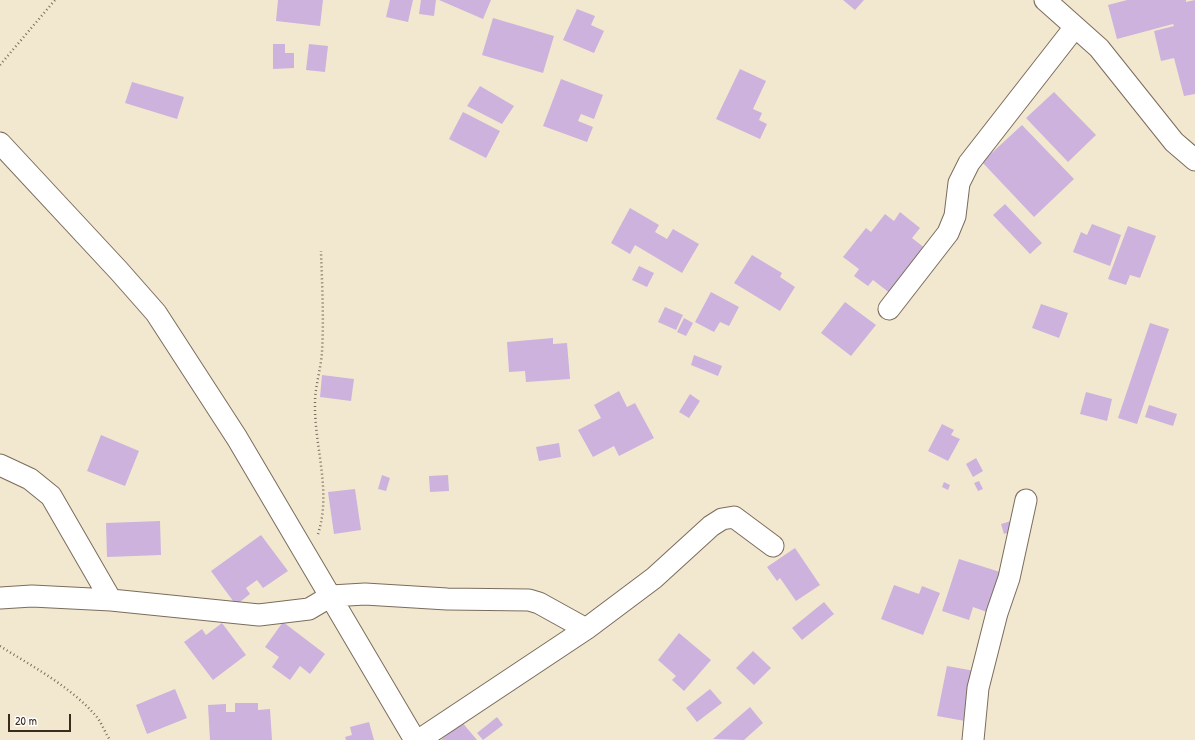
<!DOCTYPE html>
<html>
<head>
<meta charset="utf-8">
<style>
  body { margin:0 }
  #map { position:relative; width:1195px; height:740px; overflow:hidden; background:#f2e8d0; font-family:"Patrick Hand",sans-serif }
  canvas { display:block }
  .scale { position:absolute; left:8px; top:714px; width:63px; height:18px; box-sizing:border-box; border:2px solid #3b2a1e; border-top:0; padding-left:5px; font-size:12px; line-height:14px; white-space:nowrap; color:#3b2a1e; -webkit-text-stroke:3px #fff; paint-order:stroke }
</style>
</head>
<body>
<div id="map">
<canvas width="1195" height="740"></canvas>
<div class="scale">20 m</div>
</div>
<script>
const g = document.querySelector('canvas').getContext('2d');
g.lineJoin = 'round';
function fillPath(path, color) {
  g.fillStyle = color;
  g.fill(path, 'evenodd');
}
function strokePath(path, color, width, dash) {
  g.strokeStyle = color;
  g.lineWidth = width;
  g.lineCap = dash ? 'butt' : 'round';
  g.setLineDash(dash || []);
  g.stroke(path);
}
fillPath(new Path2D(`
  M278,0H323L320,26L276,21Z
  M390,0H413L408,22L386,17Z
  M421,0H436L434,16L419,14Z
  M439,0H491L483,19Z
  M843,0H864L855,10Z
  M1127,0H1186V2L1195,0V94L1184,96L1174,58L1161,61L1154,31L1174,26L1173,24L1117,39L1108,5Z
  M577,9L595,16L591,25L604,31L594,53L563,40Z
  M493,18L554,36L543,73L482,55Z
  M273,44H285V53H294V68L273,69Z
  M309,44L328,46L325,72L306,70Z
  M740,69L766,81L753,109L762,113L759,120L767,124L760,139L716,119Z
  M561,79L603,95L594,119L581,114L578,121L593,127L587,142L543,126Z
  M132,82L184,97L177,119L125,103Z
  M480,86L514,106L502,124L467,106Z
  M1054,92L1096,135L1068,162L1026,118Z
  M463,112L500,131L486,158L449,139Z
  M1022,125L1074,179L1034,217L982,162Z
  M1005,204L1042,243L1030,254L993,215Z
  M630,208L659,225L655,232L667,239L673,229L699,244L682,273L635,245L630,254L611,243Z
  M900,212L920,228L912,238L926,249L891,294L873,280L868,286L854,276L859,269L843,257L866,228L871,232L885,214L894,221Z
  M1092,224L1121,235L1110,266L1073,252L1081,232L1087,235Z
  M1128,226L1156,236L1140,278L1130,275L1126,285L1108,279Z
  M752,255L782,273L780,277L795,287L780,311L734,283Z
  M639,266L654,273L647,287L632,280Z
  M711,292L739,307L729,326L720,322L714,332L695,322Z
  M845,302L876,325L851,356L821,333Z
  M1041,304L1068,313L1059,338L1032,328Z
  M665,307L683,315L676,330L658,322Z
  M684,318L693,323L686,336L677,332Z
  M1150,323L1169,329L1137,424L1118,418Z
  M553,338V344L567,343L570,379L526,382L525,371L509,372L507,342Z
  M694,355L722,366L718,376L691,365Z
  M322,375L354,379L351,401L320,397Z
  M619,391L627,407L635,403L654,438L619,456L614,446L593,457L578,430L601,418L594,405Z
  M1086,392L1112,399L1107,421L1080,414Z
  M690,394L700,401L689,418L679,412Z
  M1149,405L1177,414L1173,426L1145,417Z
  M942,424L954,430L951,435L960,439L948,461L928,451Z
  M101,435L139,451L125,486L87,471Z
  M559,443L561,457L539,461L536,447Z
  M976,458L983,471L973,477L966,464Z
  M382,475L390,478L386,491L378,489Z
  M448,475L449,491L430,492L429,476Z
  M979,481L983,489L978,491L974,483Z
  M944,482L950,485L948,490L942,487Z
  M355,489L361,530L334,534L328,492Z
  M160,521L161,555L107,557L106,523Z
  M1011,521L1013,531L1004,534L1001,524Z
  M261,535L288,571L263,588L257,580L246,588L250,594L236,605L211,571Z
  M795,548L820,585L796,601L780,578L777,581L767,567Z
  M959,559L1000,572L987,612L973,607L969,620L942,611Z
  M894,585L919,594L922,586L940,593L923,635L881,619Z
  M824,602L834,614L802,640L792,628Z
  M283,622L325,654L310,674L300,666L290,680L272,667L279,657L265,647Z
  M222,623L246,655L213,680L184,642L202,629L206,635Z
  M679,633L711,660L684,691L672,680L676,676L658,660Z
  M753,651L771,668L754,685L736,668Z
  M947,666L975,671L965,721L937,716Z
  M175,689L187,718L147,734L136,705Z
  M710,689L722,703L697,722L686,708Z
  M235,703H258V710L270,709L272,740H210L208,705L226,704V712H235Z
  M750,707L763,723L744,740L713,739Z
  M497,717L503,725L483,740L477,733Z
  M461,721L477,740H441L449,733L448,732Z
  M369,722L374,740H346L345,737L352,735L350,727Z`), '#ccb2dd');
const street = new Path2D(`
  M1045,0L1099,48L1174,142L1195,160
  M0,143L119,271L156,313L237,438L415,740
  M889,309L948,233L955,216L959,183L969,163L1075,27
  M0,465L30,479L51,496L111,600
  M0,598L32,596L111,600L259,615L309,609L331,596L365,594L447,599L529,600L539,603L586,629
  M419,740L586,629L654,578L711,526L722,519L734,517L773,546
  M973,740L978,688L997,613L1009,578L1026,500`);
strokePath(street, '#7b6c5c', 23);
strokePath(new Path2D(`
  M0,65L55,0
  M318,534C332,491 314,446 315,403C315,386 321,369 322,352C324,318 322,284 321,251
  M0,646C33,667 70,686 96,716C102,723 105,733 110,740`), '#7b6c5c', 2.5, [1, 3]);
strokePath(street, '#fff', 21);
</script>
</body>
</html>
